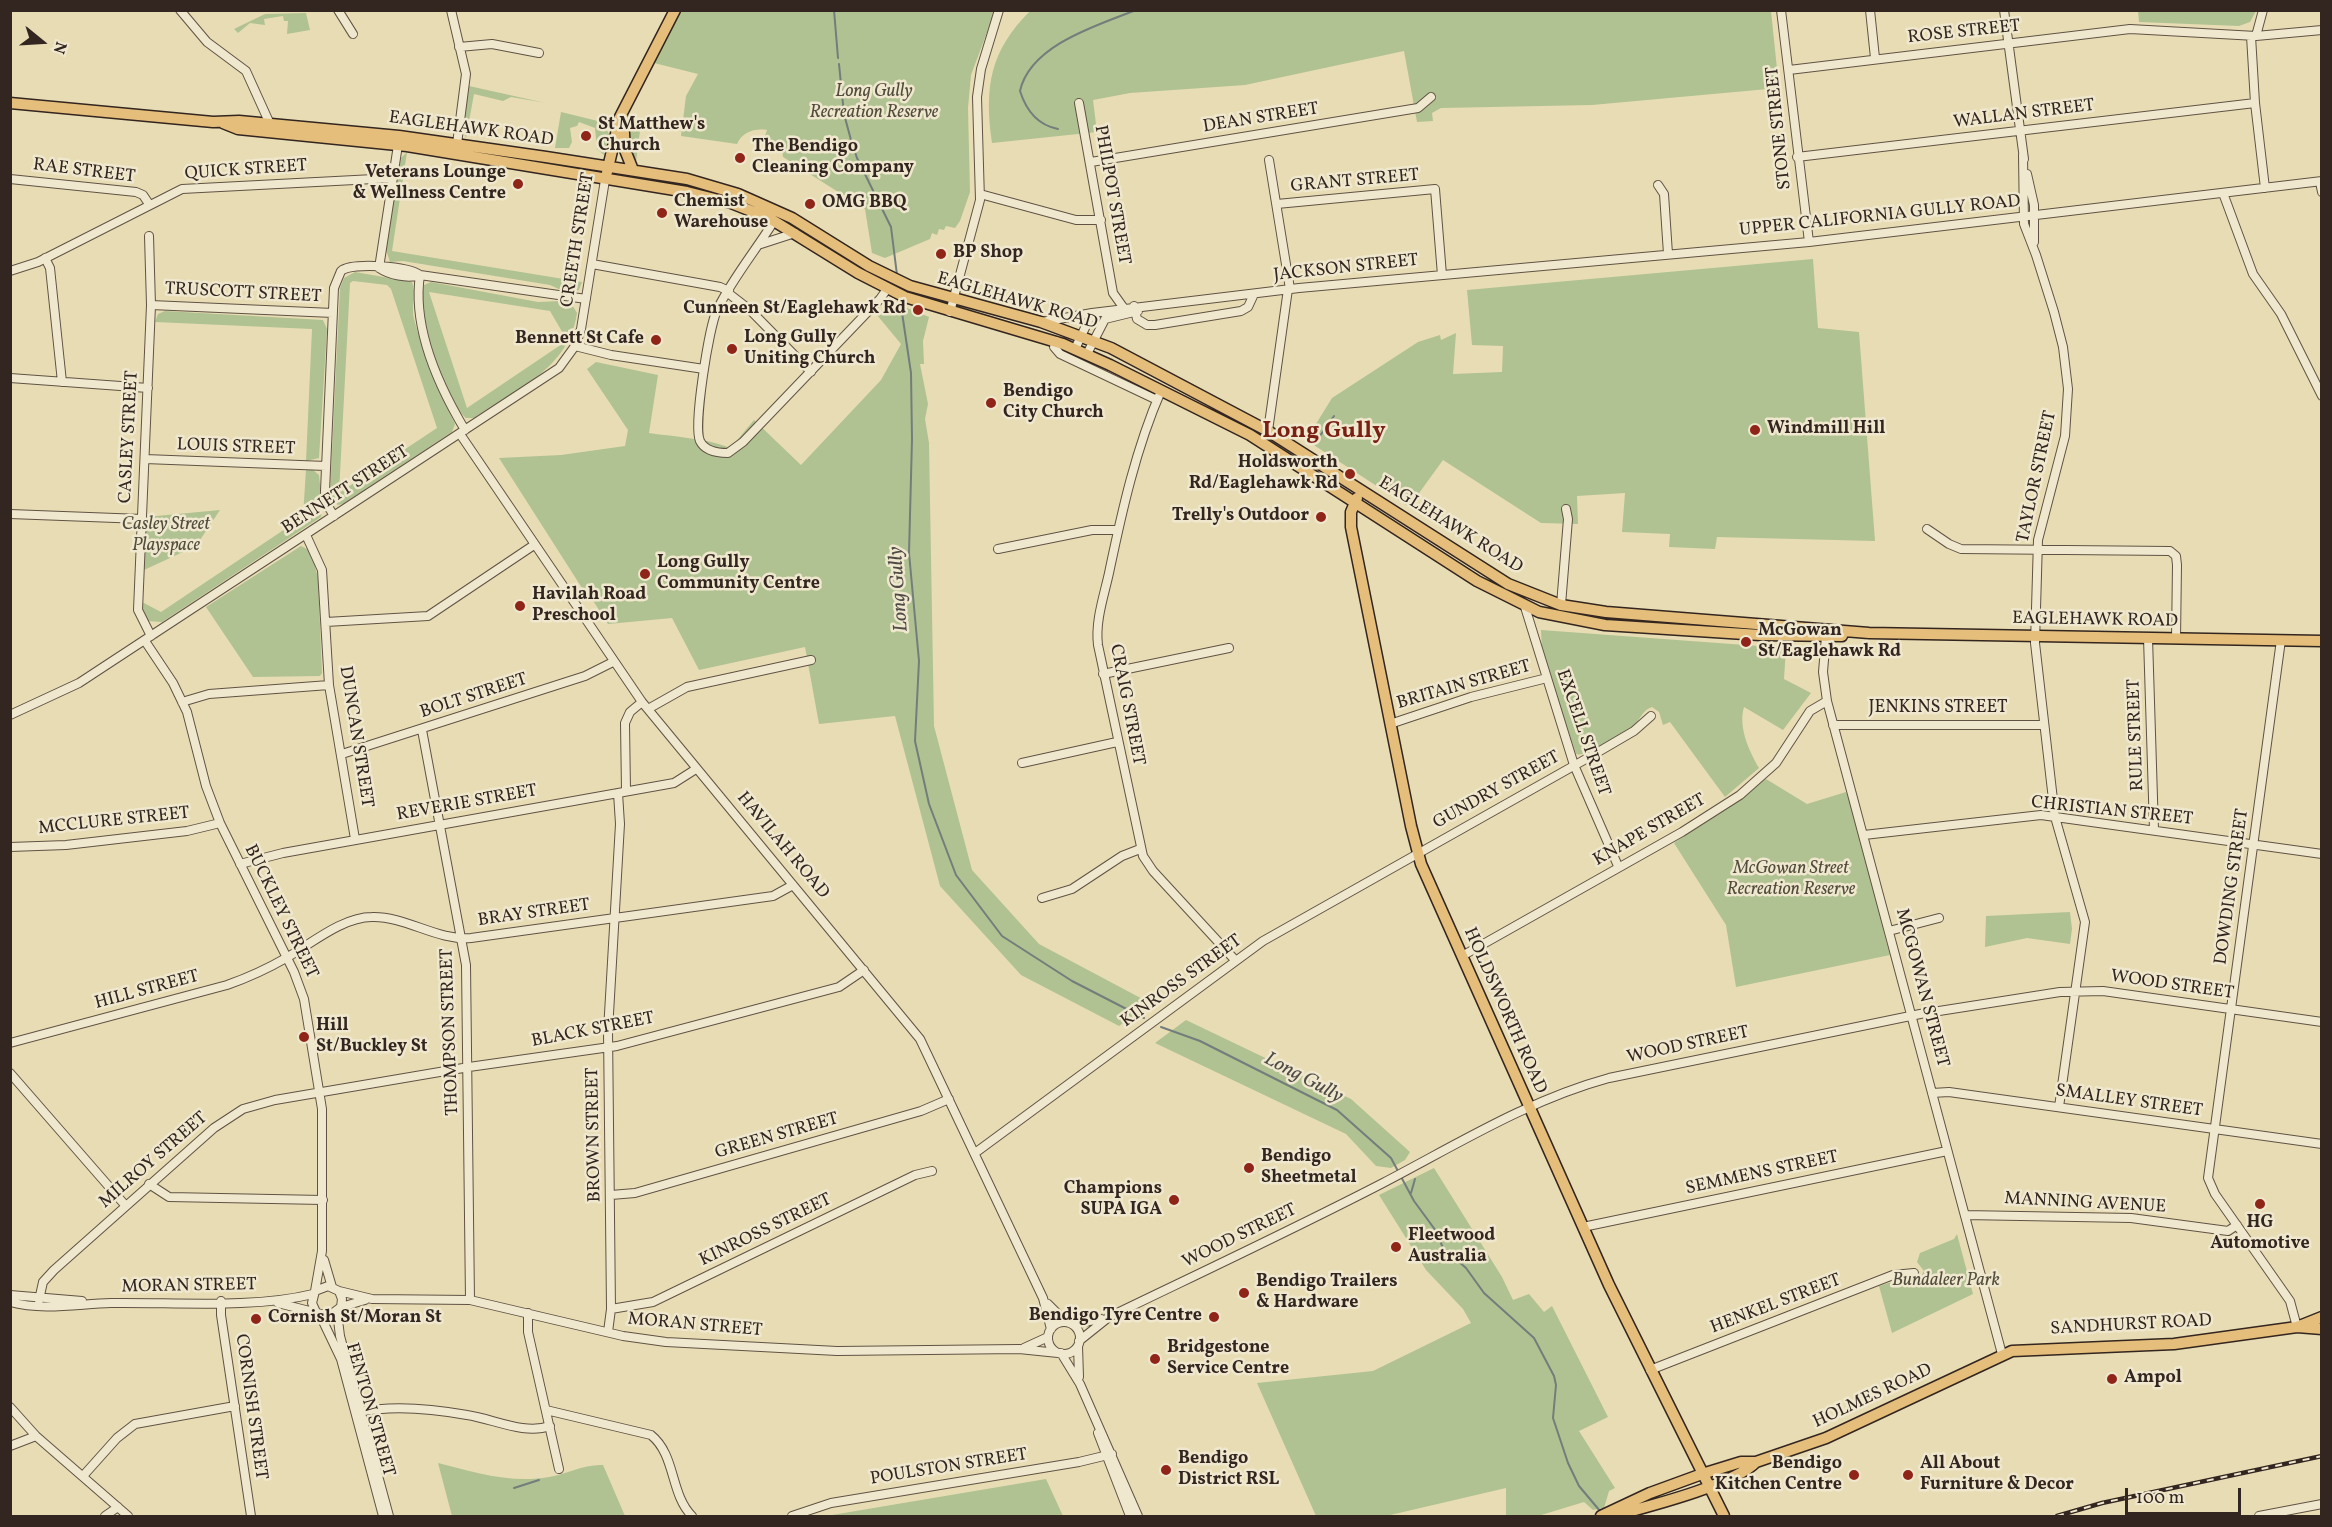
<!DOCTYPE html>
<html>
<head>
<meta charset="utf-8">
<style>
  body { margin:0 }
  #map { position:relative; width:2332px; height:1527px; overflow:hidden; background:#e8dcb4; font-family:Vollkorn,serif }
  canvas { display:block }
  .frame { position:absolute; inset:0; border:12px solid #33251f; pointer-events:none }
  .north { position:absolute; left:12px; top:12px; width:60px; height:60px; -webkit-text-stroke:4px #f0e8ce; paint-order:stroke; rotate:108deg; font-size:16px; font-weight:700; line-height:24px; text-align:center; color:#33251f }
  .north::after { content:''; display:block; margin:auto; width:21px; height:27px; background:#33251f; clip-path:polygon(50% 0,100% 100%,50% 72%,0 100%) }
  .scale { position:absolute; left:2125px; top:1488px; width:116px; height:27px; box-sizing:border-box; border:3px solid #33251f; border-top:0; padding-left:8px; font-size:18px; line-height:21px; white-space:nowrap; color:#33251f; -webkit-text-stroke:4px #f0e8ce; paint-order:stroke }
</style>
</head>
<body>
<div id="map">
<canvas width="2332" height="1527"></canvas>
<div class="frame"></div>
<div class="north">N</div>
<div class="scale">100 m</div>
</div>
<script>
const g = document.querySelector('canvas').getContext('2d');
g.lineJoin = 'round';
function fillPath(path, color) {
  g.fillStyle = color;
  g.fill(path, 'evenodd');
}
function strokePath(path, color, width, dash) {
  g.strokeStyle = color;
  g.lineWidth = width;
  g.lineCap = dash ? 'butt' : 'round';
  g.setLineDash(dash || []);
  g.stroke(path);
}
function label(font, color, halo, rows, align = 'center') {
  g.font = font + ' Vollkorn,serif';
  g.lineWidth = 5;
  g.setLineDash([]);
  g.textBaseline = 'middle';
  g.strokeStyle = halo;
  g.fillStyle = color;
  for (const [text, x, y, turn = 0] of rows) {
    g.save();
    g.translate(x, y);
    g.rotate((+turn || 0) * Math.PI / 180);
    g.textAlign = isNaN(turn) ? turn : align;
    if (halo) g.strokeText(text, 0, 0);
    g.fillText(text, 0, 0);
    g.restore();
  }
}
fillPath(new Path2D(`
  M680,11H995L971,75L968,108L970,192L960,221L955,228L946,226L944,230L939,229L937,235L932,233L930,239L885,258L872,253L865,209L783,157L782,148L764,139L767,130C755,128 742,132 737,144L681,136L686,96L698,74L654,63Z
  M1030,11H1771L1779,88L1592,105L1441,108L1432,113L1433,121L1417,122L1404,51L1245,85L1130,93L1093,100L1097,132L992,143C984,87 990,51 1030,11Z
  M2138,11V10L2256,11L2250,22L2239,26L2139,22Z
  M306,13L310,30L287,34L288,21H284L283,16L264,19L265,25L250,23L238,33L234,29L265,14Z
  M469,86L541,102L546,103L511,97L503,101L474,94L466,138L463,131Z
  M561,112L602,122L609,134L604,155L597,149L595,128L579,122L577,126L570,128L572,142L569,148H555Z
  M626,121L641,123L636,162L630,154Z
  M407,152L392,251L582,282L579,290L573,292L561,290L550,285L403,261L390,262L386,250L401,158Z
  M1813,259L1818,328L1859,332L1875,541L1717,537L1715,549L1669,547L1670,534L1622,532L1625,493L1577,496L1578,524L1541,523L1443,460L1409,507L1306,440L1332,398L1418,342L1440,335L1441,340L1456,333L1453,374L1502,372L1503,346L1472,345L1467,290Z
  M355,272L412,282C416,292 411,307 414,319C424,356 438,390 455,424L452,432L343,504L338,505L332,501L330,493L340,288L344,278ZM353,281L387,285L391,289L437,428L339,493L350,283Z
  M431,282L538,302L561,301L571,303L577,313C569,369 516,389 474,418H466C444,399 417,313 424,285ZM429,292L550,311L564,335L562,344L467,408Z
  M895,303L929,317L923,341L924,364H920L928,404L925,419L929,443L934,726L972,870L1039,944L1150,1003L1119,1026L1021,975L940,886L895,716L819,724L805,647L699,670L672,618L608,624L592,599H589L499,458L561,455L625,446L628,430L587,369L596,362L658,375L649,433C676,437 703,438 728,447L733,445L754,420L801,465L881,380L901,344L877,315L884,308Z
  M165,311L323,320L327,329L319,458L306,461L312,329L155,322L158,314Z
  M306,469L313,470L319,475C320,484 323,511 321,517L162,622L147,621L142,612V602L161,612L303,517Z
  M220,510L196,546L144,570L146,517Z
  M301,546L311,551L318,578L322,673L320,676L253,677L206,607Z
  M1541,630L1786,648L1784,679L1811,693L1783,730L1744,707C1738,727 1749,751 1759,768L1725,797L1670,722L1663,725L1659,712L1652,707C1642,710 1640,721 1632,727C1622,735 1586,758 1576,754L1542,651Z
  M1766,779L1807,804L1846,792C1868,845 1875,901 1890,955L1736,987L1726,925L1674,843Z
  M2070,912L2072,929L2070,944L2027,938L1985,947L1986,916Z
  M1186,1020L1351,1099L1410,1152L1405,1160L1391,1168L1376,1166L1346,1134L1155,1043Z
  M1434,1168L1502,1277L1513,1300L1529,1294L1544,1312L1552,1306L1608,1417L1579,1431L1615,1488L1609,1491L1604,1508L1593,1510L1584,1502L1538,1516H1506V1488L1386,1516H1316L1257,1383L1373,1371L1471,1323L1463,1309L1426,1270L1379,1195Z
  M1957,1234L1973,1294L1892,1333L1879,1286L1898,1280L1918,1282L1924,1271L1917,1262L1920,1253L1954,1239Z
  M438,1463C474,1472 511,1484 549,1477C567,1474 584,1464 603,1465L625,1516H452Z
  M1046,1479L1063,1516H826L832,1515Z`), '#b0c291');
strokePath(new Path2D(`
  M834,10L838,58
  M1084,10H1093
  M839,64L844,114L851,140L857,158L891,227L897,275
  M1058,129C1037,125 1026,110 1020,91C1030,45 1098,25 1136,10
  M900,299L911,373L912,439L909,553L919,661L915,741L929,804L956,875L1002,936L1072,981L1144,1018
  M1317,440L1334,416
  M1161,1027L1200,1041L1337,1110L1391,1158L1414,1201L1436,1231L1443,1248L1466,1268L1484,1293L1534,1338L1554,1376L1556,1385L1553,1418L1568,1463L1579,1486L1600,1511
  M1411,1193L1415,1179
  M514,1488L539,1480`), '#737d7b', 2);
const minor = new Path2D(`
  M180,10L207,42L246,71L270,124
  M338,10L353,34
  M451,10L466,74L457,144
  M1781,10L1809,242
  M1870,10L1875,58
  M2004,10L2024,159
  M2251,36L2255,103L2265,188
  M2256,36L2263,10
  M459,47L492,44L539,53
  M1789,70L2130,29L2256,36L2322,30
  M1079,103L1113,293L1123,307
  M2023,155L2024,224L2036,255L2054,312L2063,347L2068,389L2065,436L2038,540L2035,643L2055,817L2085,922L2059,1107
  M1797,157L2255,103
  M1269,160L1290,289
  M1091,162L1418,108L1431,97
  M2027,174L2034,205V242
  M10,179L136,192L143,195L149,204
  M2320,182L2322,192
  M1658,185L1664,194L1668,254
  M2223,193L2253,274L2281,314L2322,396
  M980,194L1076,220H1101
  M1277,204L1435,189L1442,275
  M774,221C756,250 732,279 717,310C709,327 693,426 700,441C705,451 717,453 728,453L743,442L880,299L887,289
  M149,236L151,305L138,610L151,636
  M761,244L795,233
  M45,258L50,268L62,382
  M592,264L720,287L729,291
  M379,268L398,145
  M379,268C389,275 408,279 420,275
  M10,271L38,262L182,189L393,178
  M420,275C412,328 438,385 465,430
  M728,293L750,310L811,372
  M151,305L333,313
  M1134,306L1137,319L1147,325H1155L1241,311L1248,307L1254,294
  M950,312L980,200L977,97L981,69L999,10
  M1042,322L1092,313
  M1056,341L1054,347L1060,354L1157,400
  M575,346L611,355L704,369
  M1075,349L1092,313L1299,288L1809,242L2322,181
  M1087,354L1105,319L1138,311
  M10,378L148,388
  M1161,391C1136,448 1122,511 1109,573C1104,596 1095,621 1098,645L1143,856L1153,871L1235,960
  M1268,431L1288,289
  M460,434L642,702L920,1039L1043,1298L1051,1329
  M145,459L326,466
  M10,514L142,519
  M334,516L326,503L325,491L334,288L341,271C352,262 408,266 420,275L586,299
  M1927,529L1949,544L1961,549L2170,551L2176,556L2177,565L2176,639
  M306,535L322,570L329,685L355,839
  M998,549L1092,530H1118
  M1561,605L1568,519L1566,509
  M1525,607L1574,765L1618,866
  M326,622L428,616L534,545
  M1826,636L1823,672L1827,701L2002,1354
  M2148,638L2154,830
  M2281,640L2208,1178L2215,1194L2290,1301L2297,1327
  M145,641L173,683L187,712L206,786L220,823L294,972L304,999L322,1109V1251L315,1291
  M1103,674L1229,648
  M182,702L209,694L329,685
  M648,709L687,687L811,660
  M10,715L79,683L559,368L575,346L581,329L605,180
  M1390,724L1471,697L1547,678
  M1833,725H2043
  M422,730L466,965L470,1300
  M342,754L585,676L613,662
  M1022,763L1117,742
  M626,791L625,723L630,712L642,702
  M1864,835L2041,815L2322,854
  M10,847L66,845L187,831L220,823
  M240,864L283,853L674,783L696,769
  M1042,898L1072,889L1122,856L1140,849
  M1889,931L1939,918
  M1462,956L1682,832L1740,795L1776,763L1810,711L1827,701
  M10,1043L227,985C247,978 267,969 286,958C311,944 342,917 372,917C406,916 437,941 471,938L773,896L793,885
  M10,1073L125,1205
  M1932,1093L1949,1092L2322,1144
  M975,1153L1263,941L1593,755L1634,731L1651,716
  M149,1184L169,1197L323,1200
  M611,1195L635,1193L921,1111L949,1099
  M1965,1215L2131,1218L2228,1231L2237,1225
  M1583,1227L1947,1151
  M324,1260L332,1287
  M339,1291L372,1299L470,1300L623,1336L666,1342L837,1351L1019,1349L1058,1353
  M10,1295L82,1301
  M39,1300L43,1282L54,1270L214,1128L243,1109L275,1100L469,1067L617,1046L839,987L864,970
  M221,1301V1315L251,1516
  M10,1302C44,1311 77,1304 111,1303C175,1302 252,1309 313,1294
  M278,1303L329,1316L341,1307L342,1299L339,1291L328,1286L315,1291L312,1303L316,1312
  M1048,1304L1066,1322
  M341,1307L365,1300
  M611,1309L653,1302L915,1175L932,1171
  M337,1312L340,1336L389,1516
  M528,1313V1332L559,1469
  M320,1315L341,1359L383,1516
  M1048 1338a16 16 0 1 1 32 0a16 16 0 1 1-32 0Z
  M1072,1324L1101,1319
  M608,1332L611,1309L608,1031L620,824L618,793
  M1079,1341L1109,1317C1200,1273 1292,1230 1383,1183C1456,1145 1528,1100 1609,1078L1920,1014L2060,992L2103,991L2322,1022
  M1078,1346L1079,1377
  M1024,1348L1048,1337
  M1061,1353L1080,1384L1138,1516
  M1650,1370L1893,1275L1914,1273
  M10,1407L36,1436L128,1516
  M546,1410L651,1435C676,1455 670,1494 692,1516
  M359,1412C392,1405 434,1409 467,1415C494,1419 524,1435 550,1426
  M1098,1433L1130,1516
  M10,1446L36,1436
  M83,1476L117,1438L135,1424L235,1406
  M105,1516L118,1507
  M792,1516L831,1503L1079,1462L1112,1454
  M2259,1516L2322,1504`);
const major = new Path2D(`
  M10,103L213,122L239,121L399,136L546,157L687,179L738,194L792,218L869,266L910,286L1041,322L1111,348L1268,431L1508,584L1561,605L1606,612L1869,633L2322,641
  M623,118L625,150L633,170
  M223,123L238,129L407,146L687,192L731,203L769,218L858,273L905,297L1063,344L1110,365L1250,435L1477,581L1539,612L1605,625L1760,635L1842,636
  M607,172L620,117L675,10
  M1357,498L1351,512V527L1411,826L1421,864L1609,1285L1724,1516
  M2297,1327L2322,1317
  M1601,1516L1650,1493L1702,1474L1741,1462H1756L1826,1438L2012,1351L2174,1344L2297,1327L2322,1329
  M1613,1516C1646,1507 1734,1485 1756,1462`);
strokePath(minor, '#605344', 10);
strokePath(major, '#33251f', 13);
strokePath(minor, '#f0e8ce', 8);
strokePath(major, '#e4be7a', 10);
const rail = new Path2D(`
  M2057,1516L2102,1503L2322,1456`);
strokePath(rail, '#33251f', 4.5);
strokePath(rail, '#f0e8ce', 2, [7]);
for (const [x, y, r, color] of [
  [586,136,6,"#8f2418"],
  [740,158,6,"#8f2418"],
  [518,184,6,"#8f2418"],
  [810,204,6,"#8f2418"],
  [662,213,6,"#8f2418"],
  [941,254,6,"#8f2418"],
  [918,310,6,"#8f2418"],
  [656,340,6,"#8f2418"],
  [732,349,6,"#8f2418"],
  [991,403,6,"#8f2418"],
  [1755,430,6,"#8f2418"],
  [1350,474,6,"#8f2418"],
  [1321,517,6,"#8f2418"],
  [645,574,6,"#8f2418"],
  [520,606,6,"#8f2418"],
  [1746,642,6,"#8f2418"],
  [304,1037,6,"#8f2418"],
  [1249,1168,6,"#8f2418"],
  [1174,1200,6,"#8f2418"],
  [2260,1204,6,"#8f2418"],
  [1396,1247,6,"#8f2418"],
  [1244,1293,6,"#8f2418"],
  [1214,1317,6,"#8f2418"],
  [256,1319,6,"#8f2418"],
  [1155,1359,6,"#8f2418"],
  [2112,1379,6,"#8f2418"],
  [1166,1470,6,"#8f2418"],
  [1854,1475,6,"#8f2418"],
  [1908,1475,6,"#8f2418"]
]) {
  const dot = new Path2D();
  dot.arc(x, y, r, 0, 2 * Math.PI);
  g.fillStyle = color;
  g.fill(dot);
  strokePath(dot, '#f0e8ce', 2);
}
label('18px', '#33251f', '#f0e8ce', [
  ["ROSE STREET",1964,33,-6],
  ["WALLAN STREET",2024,115,-7],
  ["DEAN STREET",1261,119,-9],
  ["STONE STREET",1780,128,-96],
  ["EAGLEHAWK ROAD",471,130,8],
  ["QUICK STREET",246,171,-4],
  ["RAE STREET",84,172,7],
  ["GRANT STREET",1355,182,-5],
  ["PHILPOT STREET",1111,195,80],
  ["UPPER CALIFORNIA GULLY ROAD",1880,217,-6],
  ["CREETH STREET",579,240,-81],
  ["JACKSON STREET",1346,269,-6],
  ["TRUSCOTT STREET",243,294,3],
  ["EAGLEHAWK ROAD",1017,302,16],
  ["CASLEY STREET",130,437,-87],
  ["LOUIS STREET",236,448,2],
  ["TAYLOR STREET",2038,477,-78],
  ["BENNETT STREET",346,491,-33],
  ["EAGLEHAWK ROAD",1450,526,32],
  ["EAGLEHAWK ROAD",2095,621,1],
  ["BRITAIN STREET",1464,686,-16],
  ["BOLT STREET",474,697,-18],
  ["CRAIG STREET",1126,705,79],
  ["JENKINS STREET",1938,709],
  ["EXCELL STREET",1582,733,71],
  ["RULE STREET",2137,735,-92],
  ["DUNCAN STREET",355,737,81],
  ["GUNDRY STREET",1497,791,-29],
  ["REVERIE STREET",467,804,-10],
  ["CHRISTIAN STREET",2112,812,6],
  ["MCCLURE STREET",114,822,-6],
  ["KNAPE STREET",1650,831,-30],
  ["HAVILAH ROAD",782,846,50],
  ["DOWDING STREET",2233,887,-82],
  ["BUCKLEY STREET",280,912,64],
  ["BRAY STREET",534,914,-8],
  ["KINROSS STREET",1182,982,-36],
  ["WOOD STREET",2172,986,8],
  ["MCGOWAN STREET",1921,988,75],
  ["HILL STREET",147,991,-15],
  ["HOLDSWORTH ROAD",1504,1011,66],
  ["BLACK STREET",593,1031,-11],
  ["THOMPSON STREET",451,1032,-92],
  ["WOOD STREET",1688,1046,-12],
  ["SMALLEY STREET",2129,1102,8],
  ["BROWN STREET",595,1135,-91],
  ["GREEN STREET",777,1137,-16],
  ["MILROY STREET",154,1161,-41],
  ["SEMMENS STREET",1762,1174,-12],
  ["MANNING AVENUE",2085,1204,3],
  ["KINROSS STREET",766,1231,-26],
  ["WOOD STREET",1240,1237,-26],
  ["MORAN STREET",189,1287,-1],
  ["HENKEL STREET",1776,1305,-21],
  ["MORAN STREET",695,1326,5],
  ["SANDHURST ROAD",2131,1326,-3],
  ["HOLMES ROAD",1873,1397,-25],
  ["CORNISH STREET",250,1407,82],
  ["FENTON STREET",369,1410,74],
  ["POULSTON STREET",949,1468,-9]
]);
label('italic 18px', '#524c3c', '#f0e8ce', [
  ["Long Gully",874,93],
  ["Recreation Reserve",874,114],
  ["Casley Street",166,526],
  ["Playspace",166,547],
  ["McGowan Street",1791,870],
  ["Recreation Reserve",1791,891],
  ["Bundaleer Park",1946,1282]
]);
label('bold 18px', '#33251f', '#f0e8ce', [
  ["St Matthew's",598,126],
  ["Church",598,147],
  ["The Bendigo",752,148],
  ["Cleaning Company",752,169],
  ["Veterans Lounge",506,174,"right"],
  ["& Wellness Centre",506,195,"right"],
  ["Chemist",674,203],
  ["Warehouse",674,224],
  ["OMG BBQ",822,204],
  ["BP Shop",953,254],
  ["Cunneen St/Eaglehawk Rd",906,310,"right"],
  ["Long Gully",744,339],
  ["Uniting Church",744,360],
  ["Bennett St Cafe",644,340,"right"],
  ["Bendigo",1003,393],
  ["City Church",1003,414],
  ["Windmill Hill",1767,430],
  ["Holdsworth",1338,464,"right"],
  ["Rd/Eaglehawk Rd",1338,485,"right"],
  ["Trelly's Outdoor",1309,517,"right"],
  ["Long Gully",657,564],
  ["Community Centre",657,585],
  ["Havilah Road",532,596],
  ["Preschool",532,617],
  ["McGowan",1758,632],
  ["St/Eaglehawk Rd",1758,653],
  ["Hill",316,1027],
  ["St/Buckley St",316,1048],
  ["Bendigo",1261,1158],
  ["Sheetmetal",1261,1179],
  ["Champions",1162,1190,"right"],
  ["SUPA IGA",1162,1211,"right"],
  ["HG",2260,1224,"center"],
  ["Automotive",2260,1245,"center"],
  ["Fleetwood",1408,1237],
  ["Australia",1408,1258],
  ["Bendigo Trailers",1256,1283],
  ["& Hardware",1256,1304],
  ["Bendigo Tyre Centre",1202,1317,"right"],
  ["Cornish St/Moran St",268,1319],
  ["Bridgestone",1167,1349],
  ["Service Centre",1167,1370],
  ["Ampol",2124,1379],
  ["Bendigo",1178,1460],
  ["District RSL",1178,1481],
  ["Bendigo",1842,1465,"right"],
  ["Kitchen Centre",1842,1486,"right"],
  ["All About",1920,1465],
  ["Furniture & Decor",1920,1486]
], 'left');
label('italic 20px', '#4e4a46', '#f0e8ce', [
  ["Long Gully",900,589,-94],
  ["Long Gully",1303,1079,28]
]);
label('bold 24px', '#7a1f14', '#f0e8ce', [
  ["Long Gully",1324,433]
]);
</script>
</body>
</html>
